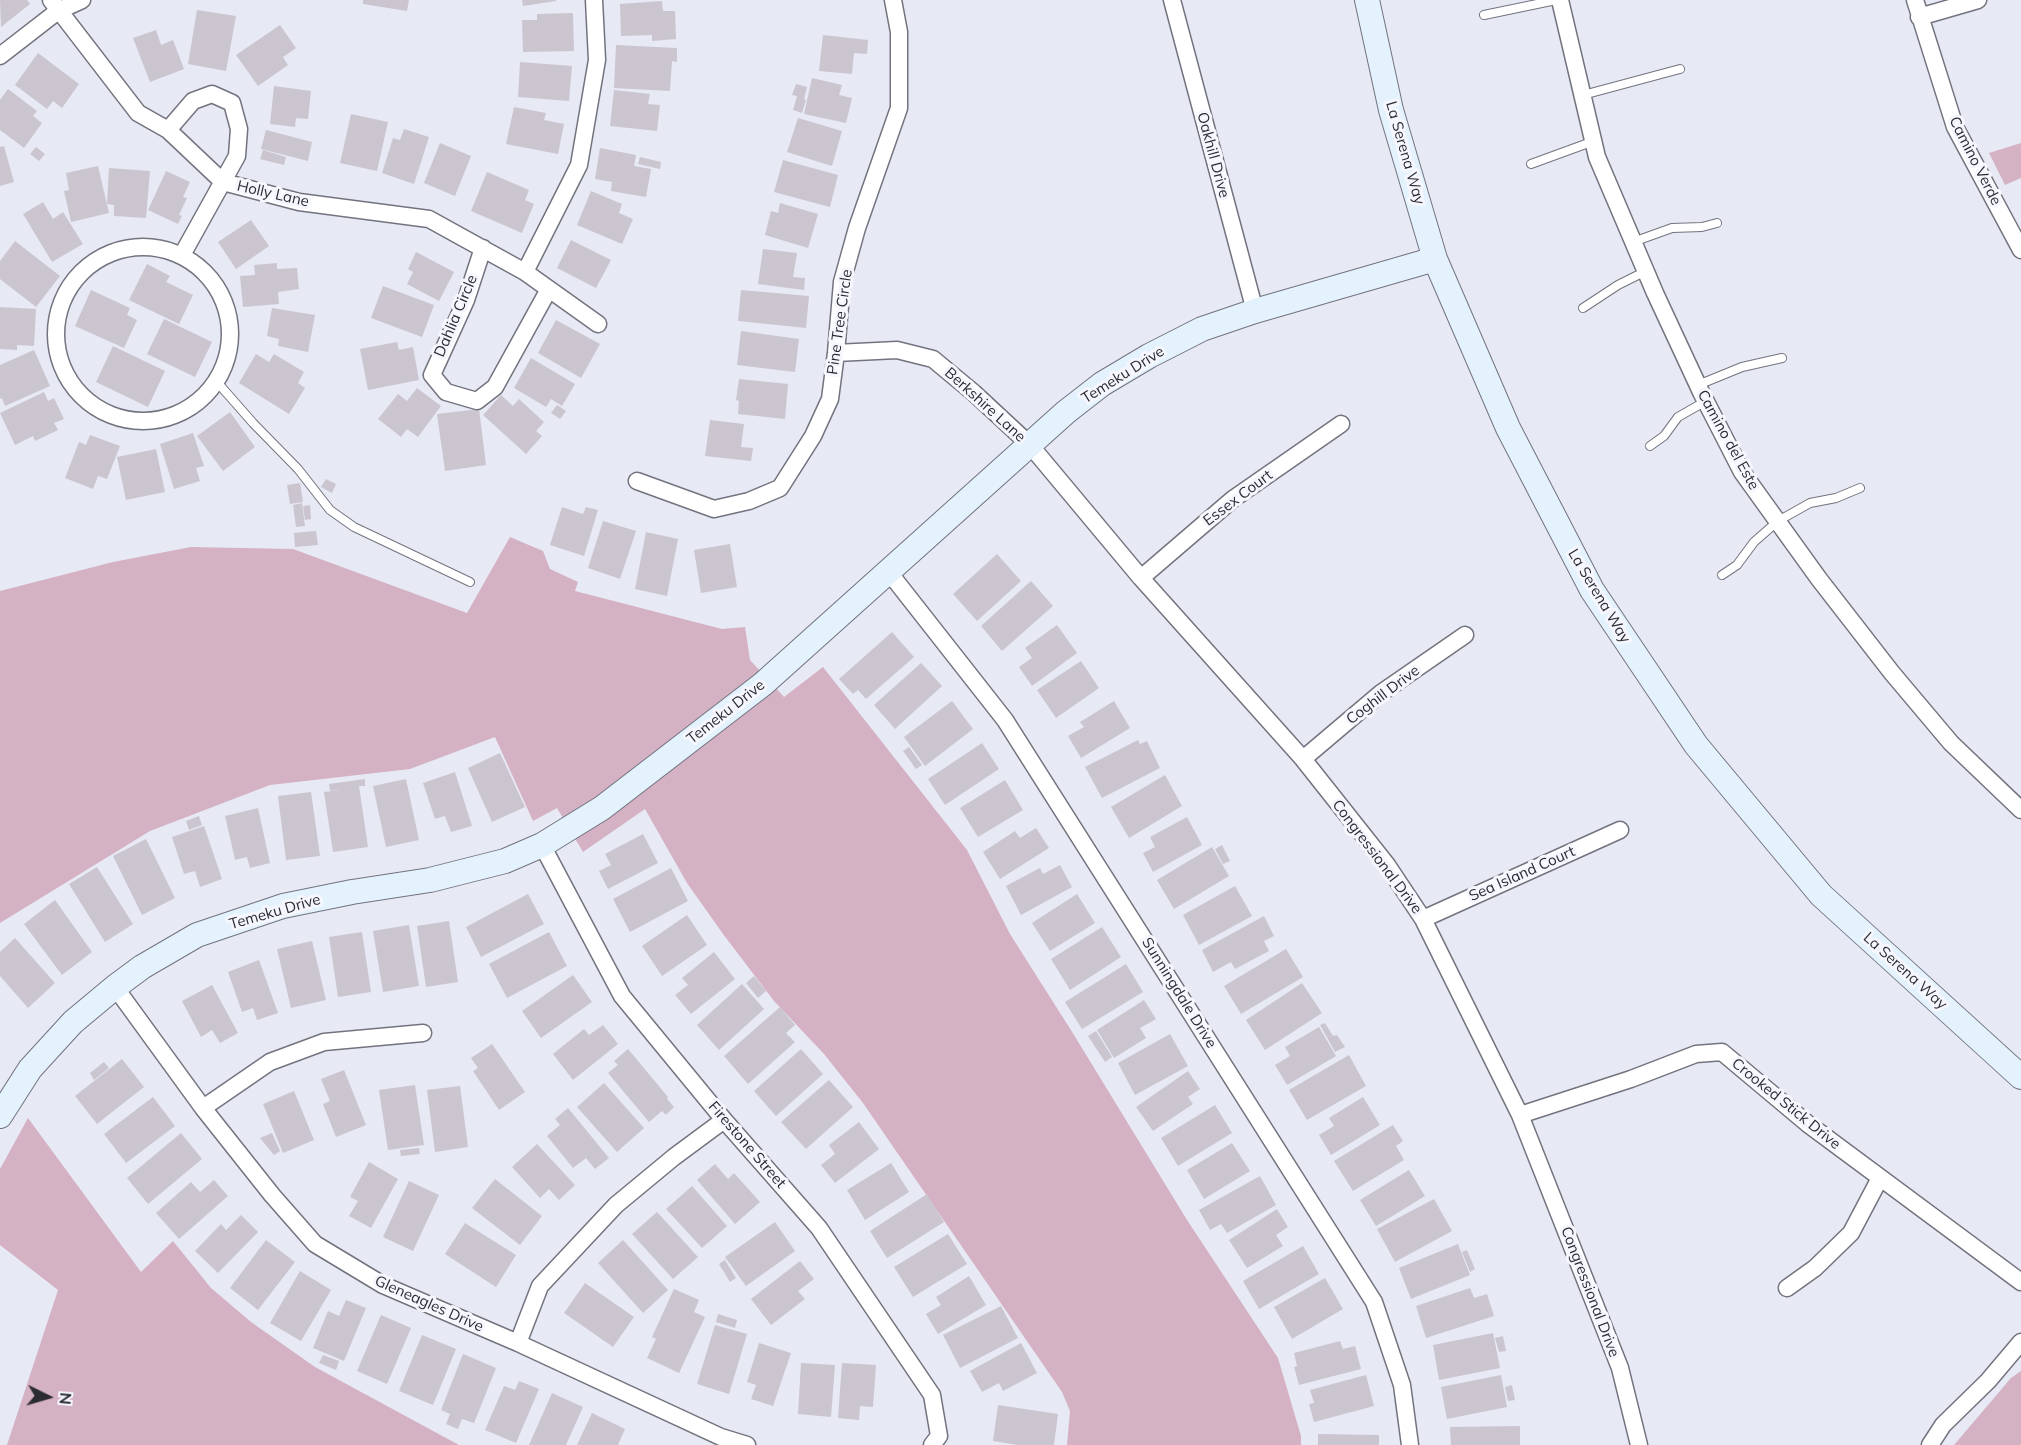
<!DOCTYPE html>
<html>
<head>
<meta charset="utf-8">
<style>
  body { margin:0 }
  #map { position:relative; width:2021px; height:1445px; overflow:hidden; background:#e7e9f5; font-family:Mulish,sans-serif }
  canvas { display:block }
  .north { position:absolute; left:18px; top:1367px; width:60px; height:60px; -webkit-text-stroke:4px #f6f7fe; paint-order:stroke; rotate:95deg; font-size:16px; font-weight:700; line-height:24px; text-align:center; color:#2b2c30 }
  .north::after { content:''; display:block; margin:auto; width:21px; height:27px; background:#2b2c30; clip-path:polygon(50% 0,100% 100%,50% 72%,0 100%) }
</style>
</head>
<body>
<div id="map">
<canvas width="2021" height="1445"></canvas>
<div class="north">N</div>
</div>
<script>
const g = document.querySelector('canvas').getContext('2d');
g.lineJoin = 'round';
function fillPath(path, color) {
  g.fillStyle = color;
  g.fill(path, 'evenodd');
}
function strokePath(path, color, width, dash) {
  g.strokeStyle = color;
  g.lineWidth = width;
  g.lineCap = dash ? 'butt' : 'round';
  g.setLineDash(dash || []);
  g.stroke(path);
}
function label(font, color, halo, rows, align = 'center') {
  g.font = font + ' Mulish,sans-serif';
  g.lineWidth = 6;
  g.setLineDash([]);
  g.textBaseline = 'middle';
  g.strokeStyle = halo;
  g.fillStyle = color;
  for (const [text, x, y, turn = 0] of rows) {
    g.save();
    g.translate(x, y);
    g.rotate((+turn || 0) * Math.PI / 180);
    g.textAlign = isNaN(turn) ? turn : align;
    if (halo) g.strokeText(text, 0, 0);
    g.fillText(text, 0, 0);
    g.restore();
  }
}
fillPath(new Path2D(`
  M2021,143V178L2005,185L1989,153Z
  M510,537L543,551L550,569L578,582L575,591L722,629L745,627L750,660L784,697L823,667L967,850L1010,934L1074,1035L1187,1220L1278,1358L1301,1436V1445H1067L1070,1411L1062,1392L863,1103L824,1054L774,1001L723,934L687,883L645,809L583,852L557,808L533,821L495,737L410,769L270,785L150,831L0,923V591L113,562L191,547L293,549L467,613Z
  M28,1118L141,1272L173,1241L211,1288L251,1322L315,1367L459,1445H7L58,1290L0,1245V1169Z
  M2021,1371V1445H1954L2011,1378Z`), '#d5b1c4');
fillPath(new Path2D(`
  M0,0H27L30,4L1,27Z
  M363,0H409L407,11L363,4Z
  M522,0H556V1L523,6Z
  M662,1L663,11H675L676,39L652,41V35L621,36L620,4Z
  M197,10L236,16L226,71L188,64Z
  M573,13L574,51L523,52L522,20H537V14Z
  M280,25L296,48L283,57L288,65L258,86L236,55Z
  M156,30L161,45L173,40L184,69L150,82L133,38Z
  M823,35L868,40L867,54L854,53L852,74L819,71Z
  M616,45L677,48V62L672,61L670,91L614,88Z
  M38,53L79,84L62,108L53,101L47,109L15,85Z
  M520,62L572,66L569,101L518,97Z
  M812,78L842,85L839,95L852,98L846,123L804,114Z
  M796,84L807,87L804,99L806,100L802,113L793,110L797,96L792,95Z
  M274,86L311,91L308,119L296,118L295,127L270,124Z
  M8,89L37,111L33,116L42,123L24,148L0,130V100Z
  M614,90L650,94L648,104L660,105L657,131L610,126Z
  M514,107L546,113L544,120L564,124L558,154L506,144Z
  M351,114L388,122L377,171L340,163Z
  M798,118L842,131L832,166L787,152Z
  M404,129L429,137L414,184L382,173L393,138L400,140Z
  M266,130L312,142L308,161L261,149Z
  M440,143L471,156L455,196L424,183Z
  M4,146L14,182L0,186V147Z
  M36,147L45,154L39,161L30,154Z
  M600,148L636,155L634,166L651,169L646,197L611,191L612,182L595,179Z
  M263,150L286,157L284,165L260,159Z
  M640,157L661,162L660,169L638,164Z
  M783,160L838,175L830,207L774,192Z
  M98,166L109,213L71,222L64,191L69,190L66,173Z
  M109,168L150,171L146,218L114,216V205L107,204Z
  M166,171L190,182L183,197L187,198L179,215L182,216L178,224L148,210Z
  M487,172L529,190L525,200L534,204L522,233L471,211Z
  M591,191L622,204L619,213L633,219L622,244L577,225Z
  M43,202L53,219L63,212L83,244L52,262L23,214Z
  M780,203L818,214L808,248L765,235L771,211L778,213Z
  M251,220L269,246L236,269L218,242Z
  M571,240L611,260L596,288L557,268Z
  M15,241L60,276L36,307L0,279V261Z
  M763,249L797,253L793,277L805,278L804,290L758,284Z
  M416,252L454,272L439,301L407,284L413,272L408,269Z
  M277,263V269L297,268L299,289L278,292L279,304L243,307L240,276L255,275L254,265Z
  M147,264L170,276L166,282L193,295L179,324L129,300Z
  M383,286L434,305L422,337L371,318Z
  M91,290L130,308L127,315L137,320L124,348L75,326Z
  M741,290L809,296L806,328L738,321Z
  M0,307L36,309L34,346L17,345V350L0,349Z
  M272,308L315,315L308,352L278,346L279,339L267,336Z
  M164,319L212,342L195,377L147,354Z
  M556,320L600,344L581,378L538,353Z
  M741,331L799,339L795,372L737,365Z
  M397,342L399,350L413,347L419,380L368,390L360,349Z
  M113,346L165,371L148,407L96,382Z
  M34,350L50,386L5,406L2,398L0,399V365Z
  M256,354L269,362L274,354L304,372L298,383L305,388L289,414L239,383Z
  M531,358L575,384L562,406L551,399L546,407L514,388Z
  M739,379L788,384L785,419L738,414L739,401L736,400Z
  M417,388L441,406L418,437L407,429L401,437L378,419L398,394L407,401Z
  M44,392L48,401L54,398L64,419L54,423L58,430L35,441L33,436L15,445L0,413Z
  M501,395L513,406L519,399L544,422L536,431L542,436L526,454L483,415Z
  M557,405L566,411L560,419L551,413Z
  M479,409L486,465L445,471L437,414Z
  M230,412L255,447L223,471L197,436Z
  M710,420L744,424L741,447L753,448L751,461L705,456Z
  M193,433L204,466L196,468L200,481L174,489L160,444Z
  M90,435L120,446L107,479L98,476L93,489L65,478L79,442L86,445Z
  M156,449L165,492L126,500L117,457Z
  M326,479L336,484L332,493L321,487Z
  M300,483L303,502L290,504L287,485Z
  M302,503L305,526L296,527L293,505Z
  M310,505L311,519L305,520L303,506Z
  M562,507L583,514L586,507L598,510L584,556L550,545Z
  M603,521L636,531L620,579L588,568Z
  M316,531L318,545L295,547L294,533Z
  M646,532L678,539L667,596L635,589Z
  M730,544L737,587L701,593L694,550Z
  M997,554L1021,581L977,621L953,594Z
  M1031,581L1053,606L1002,651L981,626Z
  M1057,625L1077,653L1032,686L1019,667L1032,658L1025,648Z
  M892,632L914,657L866,699L858,690L853,694L839,679Z
  M1081,661L1099,688L1056,718L1037,690Z
  M921,663L942,686L895,729L874,705Z
  M952,701L973,729L925,766L904,737Z
  M1114,701L1130,728L1081,758L1068,736L1084,727L1080,722Z
  M1138,740L1140,744L1147,741L1160,768L1102,798L1085,767Z
  M982,743L999,769L945,805L928,779Z
  M909,747L922,765L916,769L903,751Z
  M500,753L525,807L492,822L468,768Z
  M455,772L472,826L451,832L445,816L435,819L423,783Z
  M1165,775L1182,806L1129,838L1111,807Z
  M365,779V786H359L368,847L333,852L324,792L341,790L330,791L329,784Z
  M406,779L419,840L386,847L373,786Z
  M1005,780L1023,810L978,837L960,808Z
  M311,792L320,856L286,860L278,796Z
  M258,808L270,863L250,868L247,857L235,860L225,816Z
  M199,816L202,825L189,830L186,821Z
  M1187,817L1202,845L1153,872L1143,853L1155,847L1150,837Z
  M204,826L222,879L200,887L195,871L184,874L172,837Z
  M1036,828L1049,848L1000,879L983,852L1015,831L1020,838Z
  M643,834L658,863L608,889L599,871L611,865L605,854Z
  M146,839L175,898L142,915L113,856Z
  M1222,845L1230,861L1223,864L1215,849Z
  M1212,847L1229,876L1174,909L1157,880Z
  M1060,865L1072,887L1021,915L1006,886L1040,868L1043,874Z
  M97,867L133,924L105,942L69,884Z
  M671,868L688,901L630,932L613,899Z
  M1235,886L1252,916L1199,945L1183,915Z
  M528,894L544,924L481,957L466,927Z
  M1077,894L1095,923L1050,951L1032,923Z
  M55,900L92,952L62,975L24,924Z
  M687,915L707,945L662,976L642,946Z
  M1264,916L1274,936L1264,941L1269,951L1235,969L1231,962L1213,972L1202,950Z
  M449,921L458,982L426,987L417,926Z
  M409,925L419,986L383,992L373,931Z
  M1102,927L1121,957L1070,990L1051,959Z
  M362,932L371,992L338,997L329,937Z
  M549,932L567,966L507,998L489,964Z
  M15,938L55,983L28,1008L0,976V952Z
  M312,941L326,1000L291,1008L277,949Z
  M1286,949L1303,977L1241,1014L1224,986Z
  M714,952L735,979L691,1014L675,995L688,985L682,978Z
  M259,960L278,1013L257,1020L253,1008L242,1012L228,972Z
  M1126,964L1143,992L1082,1029L1065,1002Z
  M573,975L592,1002L541,1038L522,1011Z
  M754,976L766,991L758,998L746,983Z
  M1302,983L1322,1013L1265,1050L1246,1020Z
  M742,984L764,1009L719,1050L697,1025Z
  M212,985L238,1033L220,1043L212,1030L201,1037L182,1001Z
  M1144,1000L1156,1019L1140,1028L1146,1038L1114,1058L1097,1030Z
  M780,1007L795,1025L786,1033L795,1042L748,1084L724,1056Z
  M1325,1023L1333,1036L1337,1035L1345,1047L1335,1052L1320,1025Z
  M603,1025L618,1044L573,1080L553,1054L584,1029L589,1035Z
  M1319,1027L1336,1056L1287,1085L1275,1065L1290,1056L1285,1047Z
  M1096,1031L1112,1057L1105,1062L1088,1036Z
  M1170,1034L1188,1066L1135,1095L1118,1063Z
  M492,1044L525,1092L499,1110L473,1071L478,1068L471,1058Z
  M628,1049L668,1097L667,1099L674,1107L666,1115L662,1111L649,1122L608,1073L618,1065L614,1061Z
  M801,1049L823,1074L776,1116L754,1091Z
  M1349,1055L1366,1086L1307,1120L1289,1090Z
  M122,1059L144,1087L97,1124L75,1096Z
  M104,1062L109,1068L94,1080L90,1073Z
  M344,1070L366,1125L336,1137L323,1104L330,1101L321,1079Z
  M1188,1071L1200,1089L1188,1097L1193,1104L1153,1131L1136,1107Z
  M829,1080L853,1107L806,1149L781,1122Z
  M604,1083L644,1128L617,1152L577,1107Z
  M415,1085L424,1145L388,1150L379,1090Z
  M460,1086L468,1147L435,1152L427,1090Z
  M294,1091L314,1140L283,1153L263,1104Z
  M153,1097L175,1126L126,1163L104,1134Z
  M1363,1097L1380,1125L1331,1155L1319,1135L1334,1126L1329,1118Z
  M1215,1105L1232,1133L1178,1166L1161,1138Z
  M568,1108L609,1158L595,1169L586,1158L573,1168L547,1136L560,1125L555,1119Z
  M859,1122L879,1149L835,1183L821,1165L835,1154L829,1145Z
  M1393,1125L1403,1141L1396,1146L1404,1160L1353,1191L1334,1161Z
  M181,1133L202,1159L148,1204L127,1178Z
  M272,1133L280,1151L274,1155L260,1138Z
  M1232,1143L1250,1171L1204,1199L1187,1170Z
  M537,1144L575,1185L559,1200L549,1189L540,1198L512,1167Z
  M419,1148L420,1154L401,1156L400,1150Z
  M369,1162L398,1179L371,1228L349,1216L358,1201L350,1197Z
  M891,1163L909,1192L865,1220L847,1190Z
  M715,1164L728,1179L734,1173L760,1202L735,1224L697,1180Z
  M1409,1170L1425,1196L1376,1226L1360,1200Z
  M1260,1176L1276,1205L1227,1233L1221,1224L1210,1230L1199,1210Z
  M495,1179L542,1216L520,1245L472,1208Z
  M214,1180L228,1196L179,1239L156,1213L191,1182L200,1192Z
  M409,1181L439,1195L413,1251L383,1237Z
  M692,1186L727,1226L702,1248L666,1209Z
  M927,1194L944,1222L887,1258L870,1231Z
  M1434,1199L1452,1231L1395,1262L1377,1229Z
  M1277,1209L1288,1227L1276,1235L1283,1246L1247,1268L1229,1240Z
  M657,1212L698,1257L673,1279L632,1234Z
  M241,1215L258,1232L218,1273L195,1251L221,1224L226,1230Z
  M775,1222L795,1251L746,1286L725,1257Z
  M465,1223L516,1255L496,1287L445,1254Z
  M948,1234L967,1264L913,1297L894,1267Z
  M266,1240L295,1262L258,1310L230,1288Z
  M623,1240L668,1290L643,1313L598,1263Z
  M1458,1244L1470,1275L1411,1299L1399,1268Z
  M1303,1246L1319,1274L1259,1309L1243,1281Z
  M1467,1250L1475,1269L1470,1272L1462,1252Z
  M725,1260L736,1278L730,1282L719,1264Z
  M800,1261L814,1279L798,1291L805,1299L771,1325L751,1299Z
  M300,1271L331,1290L301,1341L270,1323Z
  M969,1276L986,1305L938,1334L926,1314L941,1305L936,1297Z
  M1325,1278L1343,1309L1292,1339L1274,1307Z
  M585,1283L634,1317L613,1347L564,1313Z
  M1470,1288L1474,1298L1487,1294L1494,1316L1426,1338L1416,1306Z
  M674,1289L699,1300L694,1312L705,1317L679,1373L647,1358L656,1339L652,1337Z
  M346,1300L366,1308L344,1361L313,1348L328,1311L339,1316Z
  M1001,1306L1018,1338L960,1368L943,1335Z
  M718,1314L737,1320L735,1328L716,1322Z
  M381,1315L411,1328L387,1384L357,1371Z
  M715,1325L747,1334L729,1394L697,1384Z
  M1493,1333L1500,1368L1439,1380L1433,1345Z
  M422,1335L456,1349L433,1405L399,1391Z
  M1503,1336L1506,1351L1499,1352L1495,1338Z
  M1340,1341L1343,1349L1355,1346L1361,1369L1299,1385L1294,1367L1297,1366L1294,1353Z
  M759,1343L791,1353L773,1406L751,1399L756,1385L747,1382Z
  M1021,1343L1037,1373L1003,1391L999,1383L982,1392L970,1371Z
  M463,1354L496,1368L474,1423L462,1419L458,1429L446,1424L450,1414L441,1410Z
  M323,1355L339,1361L336,1370L319,1363Z
  M801,1363L835,1365L831,1417L798,1414Z
  M842,1363L876,1365L873,1407L860,1406L859,1420L838,1418Z
  M1366,1375L1374,1406L1314,1422L1309,1404L1314,1403L1310,1390Z
  M1501,1375L1507,1407L1447,1419L1441,1387Z
  M519,1381L539,1389L516,1443L485,1430L504,1386L515,1390Z
  M1512,1385L1515,1400L1508,1401L1505,1387Z
  M552,1393L583,1407L566,1445H529Z
  M998,1405L1058,1414L1054,1445H1018L993,1441Z
  M592,1413L625,1429L618,1445H577Z
  M1520,1426V1445H1451L1450,1427Z
  M1318,1434L1379,1435V1445H1318Z`), '#cbc5d0');
const lane = new Path2D(`
  M1484,15L1556,0
  M1583,95L1680,69
  M1531,164L1594,141
  M1633,242L1672,228L1702,227L1717,223
  M1583,308L1618,285L1646,271
  M217,382L253,423L298,469L330,510L354,527L470,582
  M1698,385L1742,367L1782,358
  M1650,446L1664,436L1678,417L1706,401
  M1722,575L1737,565L1754,542L1778,521L1810,503L1836,498L1860,488`);
const street = new Path2D(`
  M51,0L138,113L168,130L223,182L299,202L429,219L525,272L598,324
  M1172,0L1255,311
  M1560,0L1597,157L1655,293L1701,392L1742,472L1819,579L1892,673L1951,743L2021,810
  M1915,0L1955,127L2021,250
  M1919,17L1978,0
  M0,56L58,11L82,0
  M168,130L193,101L212,94L232,103L239,129L237,156L182,255
  M56 334a87 87 0 1 1 174 0a87 87 0 1 1-174 0Z
  M483,248L466,300L432,375L446,392L477,401L495,387L549,289
  M525,272L579,165L597,60L594,0
  M836,353L897,350L933,359L974,393L1030,445L1141,578L1303,759L1387,865L1423,919L1520,1115L1620,1368L1639,1445
  M637,481L714,509L749,501L780,488L813,436L830,399L836,353L842,282L857,228L899,108V32L893,0
  M888,571L1005,720L1374,1302L1402,1385L1410,1445
  M1141,578L1233,499L1341,424
  M1303,759L1381,693L1465,635
  M542,845L622,996L724,1120L819,1228L932,1395L939,1436L932,1445
  M1423,919L1620,830
  M115,987L203,1108L272,1195L315,1244L383,1285L518,1343L721,1437L747,1445
  M203,1108L270,1062L324,1042L423,1033
  M1520,1115L1631,1079L1696,1054L1722,1052L1808,1124L2021,1282
  M1787,1288L1815,1268L1851,1233L1880,1178
  M518,1343L540,1286L616,1205L674,1157L724,1120
  M1930,1445L1943,1425L1988,1381L2021,1342`);
const secondary = new Path2D(`
  M1367,0L1391,110L1435,259L1508,428L1592,590L1696,745L1821,895L2021,1077
  M0,1116L30,1069L73,1022L115,987L142,967L197,935L283,906L352,892L430,880L505,861L542,845L602,808L763,684L1066,412L1102,384L1149,356L1202,329L1255,311L1435,259`);
strokePath(lane, '#72737e', 10);
strokePath(street, '#72737e', 19);
strokePath(secondary, '#72737e', 26);
strokePath(lane, '#fff', 8);
strokePath(street, '#fff', 16);
strokePath(secondary, '#e4f2fe', 24);
label('15px', '#2b2c30', '#f6f7fe', [
  ["La Serena Way",1405,153,74],
  ["Oakhill Drive",1213,155,75],
  ["Camino Verde",1975,161,63],
  ["Holly Lane",273,194,13],
  ["Dahlia Circle",456,316,-67],
  ["Pine Tree Circle",840,322,-82],
  ["Temeku Drive",1123,375,-32],
  ["Berkshire Lane",985,405,42],
  ["Camino del Este",1728,440,61],
  ["Essex Court",1238,498,-37],
  ["La Serena Way",1599,596,59],
  ["Coghill Drive",1383,695,-37],
  ["Temeku Drive",726,712,-38],
  ["Congressional Drive",1377,857,53],
  ["Sea Island Court",1522,874,-24],
  ["Temeku Drive",275,912,-16],
  ["La Serena Way",1905,971,42],
  ["Sunningdale Drive",1179,993,58],
  ["Crooked Stick Drive",1786,1104,39],
  ["Firestone Street",747,1145,49],
  ["Congressional Drive",1590,1292,69],
  ["Gleneagles Drive",429,1304,24]
]);
</script>
</body>
</html>
